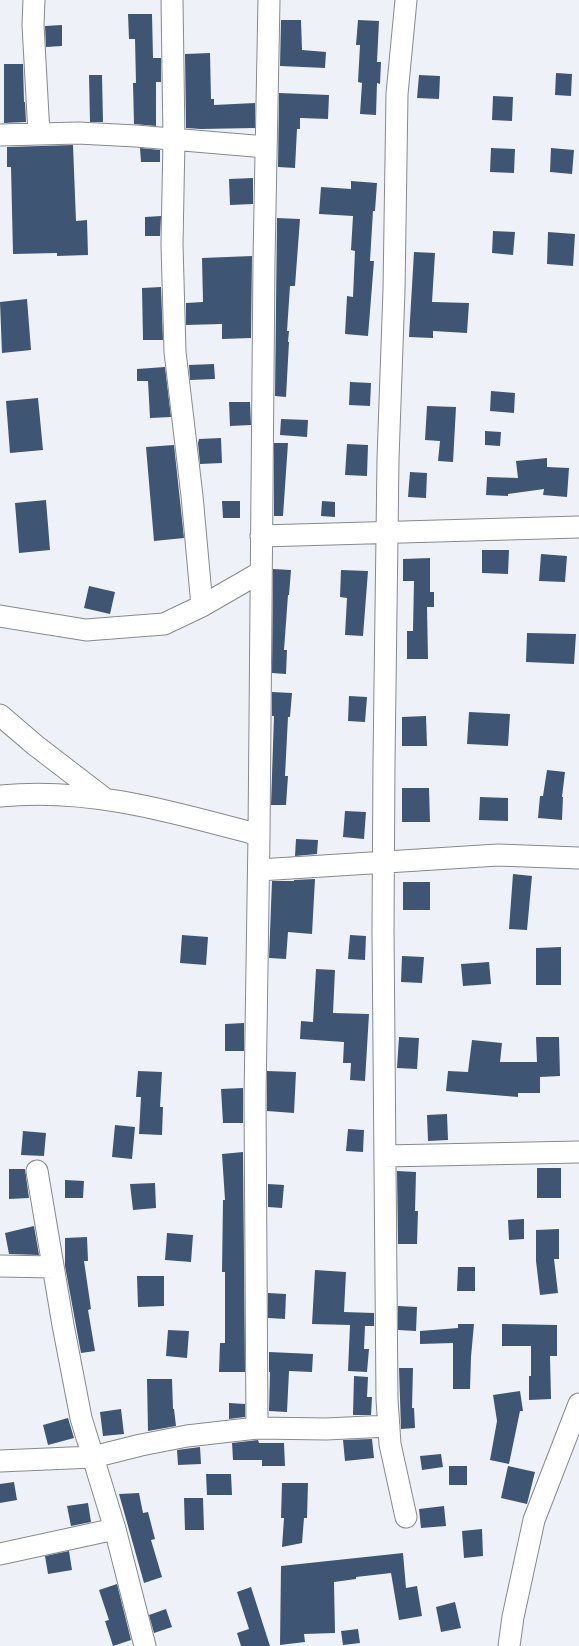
<!DOCTYPE html>
<html>
<head>
<meta charset="utf-8">
<style>
  body { margin:0 }
  canvas { display:block; background:#eef2f8 }
</style>
</head>
<body>
<canvas width="579" height="1646"></canvas>
<script>
const g = document.querySelector('canvas').getContext('2d');
g.lineJoin = 'round';
function fillPath(path, color) {
  g.fillStyle = color;
  g.fill(path, 'evenodd');
}
function strokePath(path, color, width, dash) {
  g.strokeStyle = color;
  g.lineWidth = width;
  g.lineCap = dash ? 'butt' : 'round';
  g.setLineDash(dash || []);
  g.stroke(path);
}
fillPath(new Path2D(`
  M128,14H152L153,58H161V82H156V126L134,124L133,83H136L135,39H129Z
  M281,20H301L302,50L326,52L325,68L280,66Z
  M358,20L379,21L377,62H381L380,84L377,83L376,115L360,114L362,83L358,82L360,45H356Z
  M62,25V46L46,47L45,26Z
  M210,53L211,99H214V105L255,103V128L201,129L186,128L185,54Z
  M4,64H23L24,102H25L26,122L4,123Z
  M556,73L572,74L571,96L555,95Z
  M89,75H102L103,122H90Z
  M419,75L440,76L439,99L417,98Z
  M279,93L329,95L328,119L300,118V129H297L295,168L278,167Z
  M493,96L513,97L512,121L492,120Z
  M73,145L76,221L87,220L88,255L57,256V253L13,254L11,167H7V147Z
  M140,148L160,150V162H141Z
  M491,148L515,149L514,173L490,172Z
  M551,148L574,150L572,174L550,172Z
  M253,178V204L230,205L229,179Z
  M351,181L377,183L375,211H373L370,261H374L368,336L345,334L347,296L353,297L355,251L351,250L353,216L319,214L321,187L351,189Z
  M161,216L160,236H145V217Z
  M277,218L300,219L295,286H290L287,331H289L288,342H289L286,397L275,396Z
  M493,231L515,232L513,255L492,253Z
  M548,232L575,234L573,266L547,264Z
  M414,252L435,253L432,302L469,303L467,333L433,331V338L409,337Z
  M252,256L251,338L222,339V324L186,325V303L203,302L202,258Z
  M161,287L163,340H143L142,288Z
  M27,299L31,350L2,353L0,302Z
  M214,364L215,379L190,380L189,365Z
  M165,367L171,417L150,418L148,381H137V369Z
  M350,382L371,383L370,406L349,405Z
  M491,391L515,393L514,413L490,411Z
  M38,398L43,450L10,453L6,401Z
  M229,402H250L251,425L230,426Z
  M427,406L456,407L453,462L438,461L440,441L425,440Z
  M281,419L308,420L307,437L280,435Z
  M485,431L501,432L500,446L485,445Z
  M221,438L222,463L200,464L198,443L199,439Z
  M274,443H288L283,516H274Z
  M347,444L368,445L367,476L345,475Z
  M174,445L184,538L154,541L146,447Z
  M547,458V467L569,468L567,497L543,495L544,489L508,494V496L486,495L487,477L518,478L516,461Z
  M410,472L427,473L426,498L408,497Z
  M46,500L50,550L19,553L15,503Z
  M222,501H240V518H223Z
  M322,501L335,502V517L321,516Z
  M482,550H509L508,574L482,573Z
  M541,554L567,556L565,582L539,581Z
  M430,558V592H434V607H427L428,659H407V631H413L414,581H403V559Z
  M273,569L291,570L289,595H288L284,650H287L286,674L272,673Z
  M341,570L368,571L363,636L345,635L347,598L340,597Z
  M89,586L115,592L110,614L84,608Z
  M527,633L576,634L574,664L526,662Z
  M272,692L292,693L290,717H288L285,776H288L286,805H271L274,716H272Z
  M349,696L367,697L365,722L348,721Z
  M469,712L510,714L508,746L467,744Z
  M426,716L427,746H402V717Z
  M547,770L565,772L562,797H563L562,820L538,818L540,796H543Z
  M402,788H429L430,822H402Z
  M480,797L508,798V821L479,820Z
  M345,811L366,812L364,839L343,837Z
  M296,839L318,840L317,854L295,856Z
  M513,874L532,876L527,930L509,929Z
  M315,879L312,934L288,932L286,959L269,958L272,881H294V880Z
  M403,882H430V910H403Z
  M182,935L208,937L206,965L180,963Z
  M350,935L366,936L365,960L348,959Z
  M561,947V985H536V948Z
  M402,956L424,957L422,983L401,982Z
  M489,962L491,984L463,986L461,964Z
  M316,969L335,970L333,1013L369,1014L365,1081L350,1080L351,1063H343L344,1042L300,1039L301,1021L313,1022Z
  M244,1023V1051H225V1024Z
  M399,1037L419,1038L417,1069L397,1068Z
  M536,1037H559L560,1076L540,1077V1093H518V1097L446,1091L448,1071L468,1072L472,1040L502,1043L500,1062H537Z
  M138,1071L162,1072L160,1107H163L162,1135L139,1134L141,1097H136Z
  M267,1071L296,1072L294,1113L267,1111Z
  M243,1088V1123H223L221,1089Z
  M447,1114L448,1140L428,1141L427,1115Z
  M115,1125L135,1127L132,1159L112,1157Z
  M348,1129L364,1130L363,1152L346,1151Z
  M23,1131L46,1133L44,1156L21,1155Z
  M243,1152L245,1372H219L220,1343H225V1272H222L223,1200H225L222,1154Z
  M537,1168H561V1198H537Z
  M9,1169H25L29,1198L9,1199Z
  M397,1171L416,1172L415,1211H418L417,1244H398Z
  M65,1180L84,1181L83,1198H65Z
  M155,1183L156,1208L133,1210L130,1184Z
  M268,1184L284,1185L282,1208L268,1207Z
  M524,1219V1239L509,1240L508,1220Z
  M34,1226L39,1255L9,1254L5,1233Z
  M559,1229V1259H554L558,1293L540,1295L536,1261V1230Z
  M167,1233L193,1235L191,1262L165,1260Z
  M87,1237L88,1261H84L91,1309L88,1310L95,1351L81,1353L65,1266V1238Z
  M458,1267H475V1291H457Z
  M315,1270L346,1272L344,1312L374,1313V1326H365L364,1349H369L367,1372L348,1371L350,1325L312,1324Z
  M137,1276H164V1306L138,1307Z
  M268,1293L286,1294L285,1319L268,1318Z
  M398,1306L417,1307L416,1331L398,1330Z
  M458,1324H474L471,1357L470,1389H453V1343L420,1344V1331L458,1328Z
  M502,1324L557,1325V1356H550L551,1399L529,1400V1376H531V1346H502Z
  M168,1330L189,1331L187,1358L166,1356Z
  M269,1352L313,1354L312,1372L289,1371L287,1412L269,1411L270,1372H269Z
  M399,1368H413L412,1408H414L415,1428L401,1429Z
  M354,1376L368,1377L367,1397H372L371,1415H353Z
  M147,1379H172L173,1409H174L176,1426L148,1431Z
  M520,1391L523,1411H520L509,1464L490,1460L497,1421L493,1395Z
  M229,1403L245,1404V1417L229,1419Z
  M121,1409L124,1434L103,1436L100,1412Z
  M68,1418L74,1438L48,1445L43,1425Z
  M372,1439L374,1458L345,1461L343,1440Z
  M258,1440L259,1443H284L285,1466H262V1460H233L232,1443Z
  M200,1447L201,1464L178,1465L177,1450Z
  M441,1454L443,1467L422,1470L420,1456Z
  M449,1466H467V1485H449Z
  M508,1466L535,1472L527,1504L501,1498Z
  M206,1474H231L232,1495H207Z
  M14,1482L17,1500L0,1503V1484Z
  M282,1483H308L307,1518H304L302,1543L282,1547L284,1518H281Z
  M139,1493L143,1513L148,1512L155,1539L151,1540L162,1577L144,1583L119,1494Z
  M184,1498H203L204,1530H185Z
  M88,1503L91,1522L71,1526L67,1506Z
  M444,1506L446,1526L421,1528L419,1509Z
  M482,1529L483,1556L464,1558L462,1531Z
  M69,1551L72,1570L48,1574L45,1556Z
  M403,1553L406,1588L417,1586L422,1616L399,1620L391,1573L356,1577V1579L334,1582L335,1633L304,1634L305,1642L280,1645L281,1566Z
  M117,1584L131,1640L113,1646L105,1621L109,1620L99,1590Z
  M251,1587L270,1646H241L237,1633L249,1629L237,1592Z
  M455,1602L461,1628L441,1632L436,1607Z
  M166,1609L172,1627L154,1633L149,1615Z
  M358,1629L360,1643L343,1645L341,1631Z`), '#3e5673');
const minor = new Path2D(`
  M34,0L33,25L39,134
  M172,0L174,139L172,244L175,352L192,496L202,606
  M406,0L397,94L394,290L388,459L384,762L383,930L387,1399L390,1444L406,1517
  M0,135L78,133L136,136L266,147
  M261,536L579,527
  M0,616L86,630L164,624L202,606L261,572
  M0,715L35,745L104,798
  M0,796C90,787 173,812 259,835
  M259,870L498,855L579,858
  M385,1156L579,1152
  M37,1171L63,1325L81,1418L115,1529L145,1646
  M0,1266L53,1267
  M257,1428L255,1098L259,835L264,260L269,0
  M0,1461L93,1457L141,1445L187,1436L257,1428L326,1429L389,1426
  M0,1554L115,1529
  M509,1646L513,1617L534,1520L579,1404`);
strokePath(minor, '#86898e', 23);
strokePath(minor, '#fff', 21);
</script>
</body>
</html>
